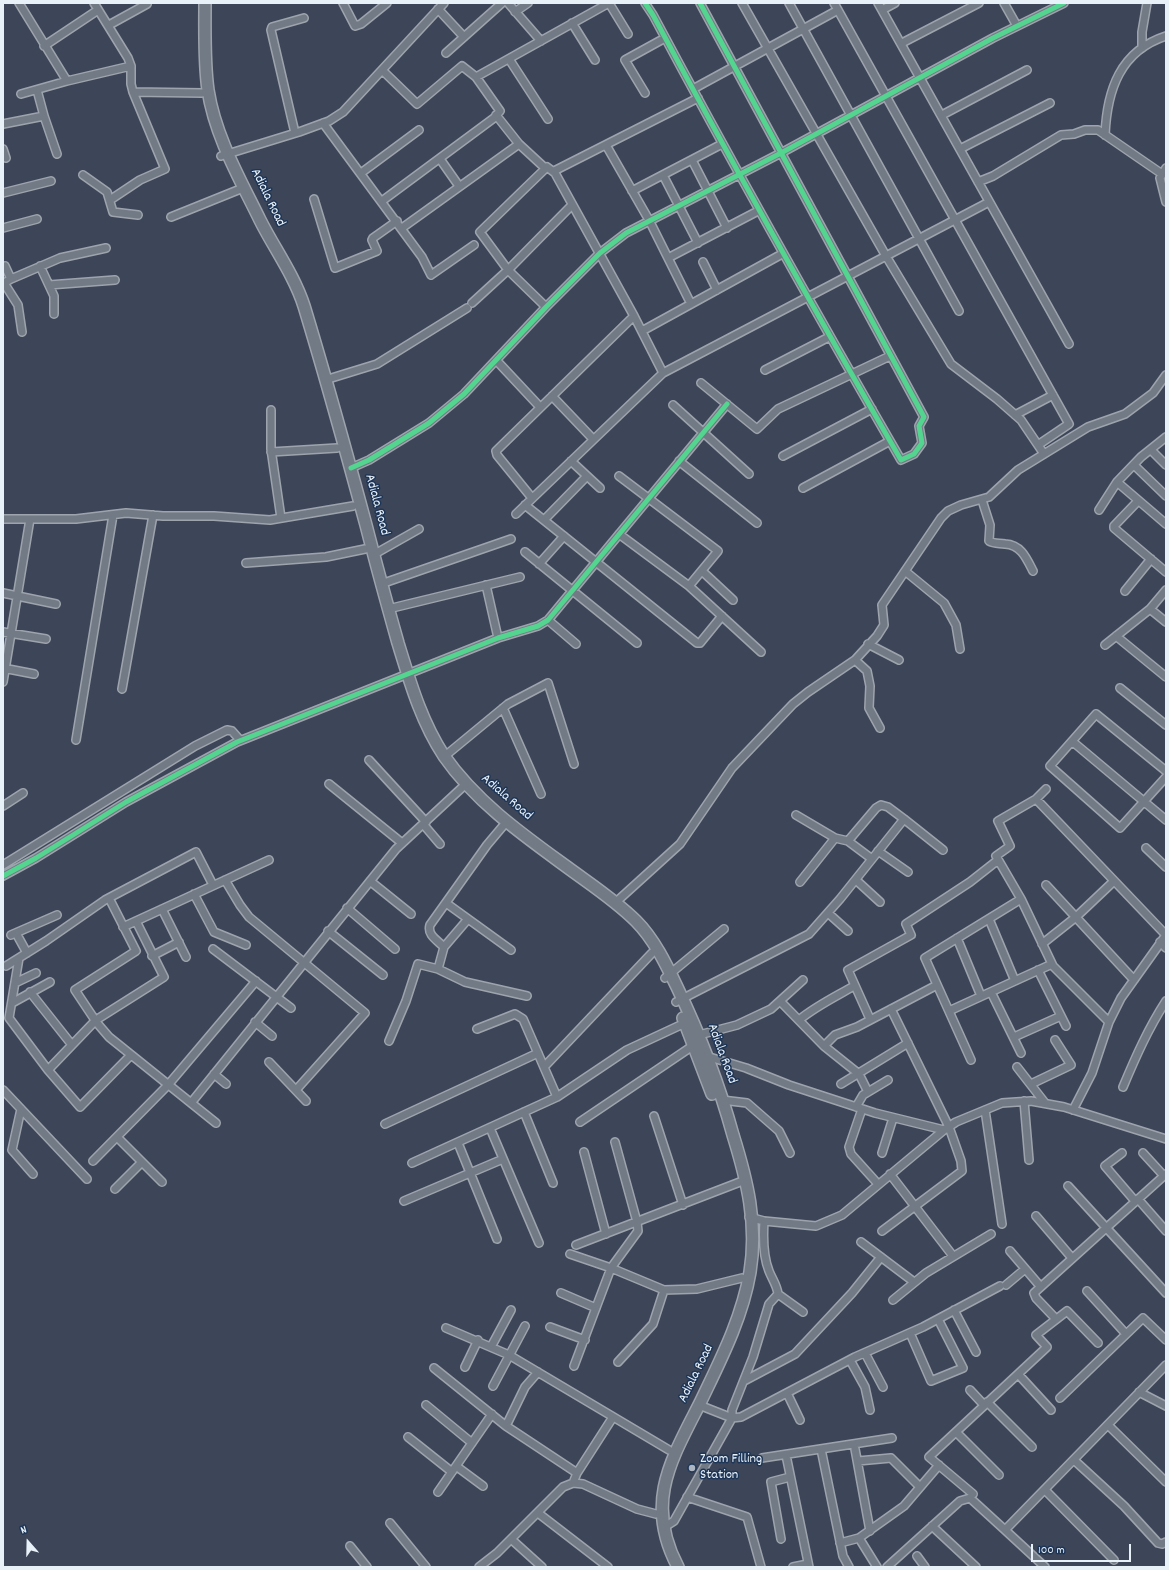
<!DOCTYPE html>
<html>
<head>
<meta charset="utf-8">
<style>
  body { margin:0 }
  #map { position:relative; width:1169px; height:1570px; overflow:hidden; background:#3d4658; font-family:Dekko,sans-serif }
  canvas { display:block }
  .frame { position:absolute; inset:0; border:4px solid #e8f1f8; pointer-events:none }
  .north { position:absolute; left:8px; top:1522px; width:40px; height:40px; -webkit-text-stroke:3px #1d3557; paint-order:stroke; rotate:340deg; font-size:11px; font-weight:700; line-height:16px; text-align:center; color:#e8f1f8 }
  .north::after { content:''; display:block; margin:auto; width:14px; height:18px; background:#e8f1f8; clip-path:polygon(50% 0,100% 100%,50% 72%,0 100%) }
  .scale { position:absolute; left:1031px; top:1544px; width:100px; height:18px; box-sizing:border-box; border:2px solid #e8f1f8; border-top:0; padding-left:5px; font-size:12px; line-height:14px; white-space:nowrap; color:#e8f1f8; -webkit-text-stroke:3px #1d3557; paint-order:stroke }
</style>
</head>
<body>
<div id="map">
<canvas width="1169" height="1570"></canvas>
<div class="frame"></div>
<div class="north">N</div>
<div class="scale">100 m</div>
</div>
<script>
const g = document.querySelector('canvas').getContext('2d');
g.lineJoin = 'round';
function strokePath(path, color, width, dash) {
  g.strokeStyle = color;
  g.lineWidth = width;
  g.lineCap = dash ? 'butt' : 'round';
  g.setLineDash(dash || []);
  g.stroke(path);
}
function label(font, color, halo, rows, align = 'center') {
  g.font = font + ' Dekko,sans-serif';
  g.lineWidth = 3;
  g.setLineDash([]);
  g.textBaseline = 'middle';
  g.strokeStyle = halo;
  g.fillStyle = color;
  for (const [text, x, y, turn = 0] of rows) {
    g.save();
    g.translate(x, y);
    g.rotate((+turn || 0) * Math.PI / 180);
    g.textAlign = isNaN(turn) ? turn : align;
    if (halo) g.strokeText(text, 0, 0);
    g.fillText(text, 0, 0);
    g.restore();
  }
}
const street = new Path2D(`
  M19,3L67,81
  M94,3L128,58L131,66
  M343,3L355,26L361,24L387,3
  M508,3L541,41
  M609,3L628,34
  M645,3L653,15C733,165 816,313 901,460L914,454L922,443L919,426L924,417L700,3
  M742,3L886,256L951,364L997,399L1021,420L1044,454
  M789,3L959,311
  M834,3L1069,424L1038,445
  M878,3L1069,344
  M1004,3L1017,26
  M438,9L464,37
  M882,10L895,3
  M515,12L528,3
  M572,23L595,60
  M109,25L147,4
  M902,43L979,3
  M44,46L98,10
  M1142,48V32L1147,3
  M446,53L502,3
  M509,59L548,119
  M382,70L417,104L462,66L476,77L609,3
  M693,89L838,10
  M645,93L625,60L665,38
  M21,94L67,81L131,66V84L133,92L202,93
  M496,115L519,144L545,168
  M942,115L1027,70
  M44,116L57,154
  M323,123L422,257L431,275L474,245
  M3,124L44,116L37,90
  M295,133L271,30L272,27L304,18
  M1105,135C1107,90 1120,51 1166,36
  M606,145L649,220L691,304
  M3,149L6,158
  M960,149L1050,103
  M221,156L299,132L329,121L343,112L444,3
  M440,159L459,186
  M692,160L727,228
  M1166,168L1160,178L1166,202
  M554,171L698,98
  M361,173L419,130
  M83,175L107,192L113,212L138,215
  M663,175L698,243
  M978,182L993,176L1061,135L1074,134L1085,130H1098L1162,174
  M632,191L722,144
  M3,193L51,181
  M314,199L335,268L377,251L372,240L373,238L397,221
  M110,200L140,180L165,169L133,92
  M382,201L494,118L500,111L476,77
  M171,217L238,190
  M3,228L37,219
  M402,228L519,144
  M668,258L758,211
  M703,262L717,290
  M5,266L11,279L60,258L106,248
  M40,266L54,296V314
  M11,279L4,283L18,305L22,332
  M49,285L115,280
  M472,303L508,270L572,205
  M546,307L508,270L480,232L547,167L555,173L634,316L663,373
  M642,331L782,254
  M496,360L540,407
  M765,370L829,337
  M325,380L377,364L467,308
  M701,383L757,429L778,409L890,356
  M552,396L593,439
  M673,405L749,474
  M271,410V449L281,518
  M1015,415L1053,395
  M1151,450L1166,465
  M271,452L337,448
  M783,456L872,409
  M571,461L600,488
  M679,461L757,523
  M1134,465L1166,496
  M351,468L369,460L429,423L464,394L546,307L600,253L626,233L781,153L993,38L1064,3
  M619,476L718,551L689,586
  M1117,482L1166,524
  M803,488L890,441
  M532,498L497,455L496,451L634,316
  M982,500L990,525L989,541C994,544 999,543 1005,544C1021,545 1026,557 1033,571
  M1138,501L1114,526V528L1166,572
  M525,505L697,643H700L722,616
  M1099,510L1117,482L1141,457L1166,437
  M516,514L663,373L989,202
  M3,519H76L126,513L163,516H214L270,520L353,506
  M544,520L587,476
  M619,534L689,586L761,652
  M525,552L637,643
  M373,555L419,529
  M246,563L326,557L365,549
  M539,564L564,536
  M702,571L733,600
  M905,571L944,603L956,625L960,649
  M381,584L511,539
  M486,585L498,638
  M1125,591L1151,559
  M3,593L56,604
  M388,609L520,577
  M1150,609L1166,622
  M548,620L576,644
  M3,632L46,639
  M1116,636L1166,677
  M868,644L899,660
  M1105,645L1150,609L1166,590
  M855,660L867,671L870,686L869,708L880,728
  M3,668L34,674
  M3,682L30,519
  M1120,688L1166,725
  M122,689L153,515
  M503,708L541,794
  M76,740L113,515
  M1073,742L1166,820
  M445,756L508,704L548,683L574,764
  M369,760L426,822
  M1166,771L1096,714L1050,766L1120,828L1166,777
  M329,784L402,843
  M1046,789L1036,799L998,821L1010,846L996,856L1021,899L1053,966L1109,1022
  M1036,799L1166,935
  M3,806L23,793
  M796,815L835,838L848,841L872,859
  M423,824L440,844
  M848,841L876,808L881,805L888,807L904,819
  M1146,848L1166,867
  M878,851L908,872
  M3,865L195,746L227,730L232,731L240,740
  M3,876L36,858L126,802L237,742L498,638L538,626L548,620L727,404
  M225,880L240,905L249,917L365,1013L296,1090
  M856,880L880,902
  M370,881L411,914
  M800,882L835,838
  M1046,885L1134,980
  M194,894L214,932L246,945
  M109,898L136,951L75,990L97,1023L109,1037L216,1123
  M446,903L511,950
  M615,903L680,844L732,768L793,704L808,692L855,660L877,636L884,625L882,605L941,518L948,511L961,505L989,497L1018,470L1088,427L1125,414L1153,393L1166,375
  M347,908L395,949
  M162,909L186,957
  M828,913L848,931
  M989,919L1015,981
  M123,927L269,860
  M328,931L383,975
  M16,933L27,953
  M11,935L57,915
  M957,938L981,996
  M1160,942L1166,948
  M1042,944L1076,917L1114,881
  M444,947C437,940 427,935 430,925L487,845L503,826
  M213,949L291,1008
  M152,956L179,942
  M19,958L9,1018L48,1070L80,1107L131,1055
  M6,966L46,941L105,900L196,852L213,885
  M438,969L444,947L468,919
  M1038,970L1066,1026
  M665,978L724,929
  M15,983L36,973
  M30,992L72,1045
  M991,992L1021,1053
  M780,1001L824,1046L859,1074L868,1092
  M676,1002L809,934L840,899L904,819L943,850
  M12,1003L50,982
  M949,1011L1052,964
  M870,1019L848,970L911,935L906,924L970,882L998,860
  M799,1020C816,1006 835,997 854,986
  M255,1022L272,1036
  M477,1029L515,1014L523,1019L557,1097
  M699,1035L737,1025L771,1009L803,980
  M1014,1037L1061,1016
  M389,1041L406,1001L418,964L438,969L465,982L527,996
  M824,1046L835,1035L857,1027L937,985
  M706,1056L746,1068L789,1085L875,1113L944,1130
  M971,1060L925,958L1021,899
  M269,1062L306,1101
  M544,1067L652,953
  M1017,1067L1045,1103
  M48,1070L96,1020L164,977L136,921
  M214,1074L226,1084
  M841,1084L908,1043
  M1031,1084L1071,1065L1055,1040
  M1123,1087C1136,1056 1148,1029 1166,1001
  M3,1090L87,1179
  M722,1100L747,1103L779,1131L790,1153
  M1024,1101L1029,1160
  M191,1103L396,849L467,783
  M856,1107L863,1095L888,1080
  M21,1109L12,1150L33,1174
  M862,1109L849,1147L851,1154L878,1184
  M985,1110L1002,1224
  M1073,1110L1092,1073L1109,1022L1121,998L1166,935
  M524,1112L553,1183
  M654,1116L683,1205
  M580,1122L694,1045
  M385,1124L538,1053
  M490,1128L539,1243
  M117,1137L162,1182
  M458,1143L497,1239
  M584,1152L606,1234
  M882,1153L893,1118
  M1122,1153L1105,1166L1135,1201
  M1143,1153L1164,1176
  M93,1161L168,1085L256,981
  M412,1163L557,1097L627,1050L685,1023
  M890,1174L953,1256
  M1068,1186L1166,1293
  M115,1189L142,1162
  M1138,1199L1166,1231
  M404,1201L503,1159
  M1036,1216L1072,1258
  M749,1217L764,1221L816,1226L842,1215L944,1130L956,1122L1002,1103L1031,1101L1064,1107L1166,1139
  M764,1221C763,1236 763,1256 769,1271C772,1279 777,1285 778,1294L803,1312
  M882,1231L962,1171L961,1161L949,1127L891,1009
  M861,1242L914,1282
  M576,1245L740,1182
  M1010,1251L1040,1286
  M570,1254L611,1268L664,1290L697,1289L742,1278
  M1006,1285L1025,1269
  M1087,1291L1126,1334
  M561,1293L596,1308
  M893,1300L926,1273L991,1234
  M954,1310L976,1352
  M1056,1319L1036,1298L1034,1293L1166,1174
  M550,1327L585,1340
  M446,1328L509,1355L669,1450
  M910,1333L931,1381L963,1368L938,1319
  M491,1347L511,1310
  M865,1353L883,1387
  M850,1360L865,1387L870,1410
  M618,1362L653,1324L664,1290
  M574,1366L611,1268L638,1231L637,1222L615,1142
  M465,1367L478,1340
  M434,1368L506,1426L577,1473
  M1018,1374L1051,1410
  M744,1381L795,1354L852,1293L881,1257
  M493,1386L525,1326
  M970,1390L984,1405
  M1139,1392L1166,1406
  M787,1393L800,1420
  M1060,1398L1143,1318L1166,1340
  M987,1402L1032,1447
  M426,1405L472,1443
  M699,1405L732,1418L741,1417L855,1357L923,1327L1000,1286
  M1108,1425L1166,1482
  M506,1426L525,1387L538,1372
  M956,1432L999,1475
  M408,1437L452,1472
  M821,1449L843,1556L849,1567
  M855,1449L870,1531
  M786,1455L809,1567
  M762,1458L892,1438
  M1074,1460L1124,1506L1158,1543L1162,1544L1166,1542
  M858,1461L891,1458L920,1487
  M456,1466L483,1486
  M573,1483L577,1473L613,1417
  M1045,1490L1114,1560
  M438,1492L492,1414
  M973,1494L929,1457L1047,1347L1036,1335L1067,1311L1098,1343
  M687,1497L747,1517L761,1567
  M538,1513L608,1567
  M390,1523L426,1567
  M932,1526L976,1567
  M663,1528L674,1521L732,1418V1410L753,1357L769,1304L778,1294
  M1005,1530L1045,1567
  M859,1538L877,1567
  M511,1539L542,1567
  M781,1539L771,1482L790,1477
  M840,1543L859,1538L904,1506L939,1465
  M350,1546L367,1567
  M917,1556L925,1567
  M479,1567L497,1553L563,1487L573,1483L583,1484L637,1509L656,1514
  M793,1567L808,1564
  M887,1567L960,1501L970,1498L1005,1530L1166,1365`);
const primary = new Path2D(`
  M205,3C205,32 204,62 208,90C215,136 240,179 260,220C274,248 294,275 304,306C326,378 346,451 366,525C376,564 387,604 398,643C410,682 421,721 444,756C476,802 523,835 567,867C590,884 615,900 636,921C654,939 666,964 677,987C700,1035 719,1084 733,1135C747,1180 758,1224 750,1272C742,1319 720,1361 700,1403C671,1460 644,1503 678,1567
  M683,1018L712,1094`);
strokePath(street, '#9ea4ad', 10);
strokePath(primary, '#9ea4ad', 14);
strokePath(street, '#727a85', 7);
strokePath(primary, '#727a85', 11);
strokePath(new Path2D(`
  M645,3L653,15C733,165 816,313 901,460L914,454L922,443L919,426L924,417L700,3
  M351,468L369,460L429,423L464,394L546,307L600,253L626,233L781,153L993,38L1064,3
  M3,876L36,858L126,802L237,742L498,638L538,626L548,620L727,404`), '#53d58f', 5);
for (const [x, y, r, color] of [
  [692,1468,4,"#acb5c0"]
]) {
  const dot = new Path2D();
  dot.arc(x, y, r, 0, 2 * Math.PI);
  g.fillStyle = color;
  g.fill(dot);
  strokePath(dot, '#1d3557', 1.5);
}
label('14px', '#e8f1f8', '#1d3557', [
  ["Adiala Road",267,198,64],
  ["Adiala Road",376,505,75],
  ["Adiala Road",506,798,41],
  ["Adiala Road",721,1054,70],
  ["Adiala Road",697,1374,-64]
]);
label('14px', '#e8f1f8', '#1d3557', [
  ["Zoom Filling",700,1460],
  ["Station",700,1476]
], 'left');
</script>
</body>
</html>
